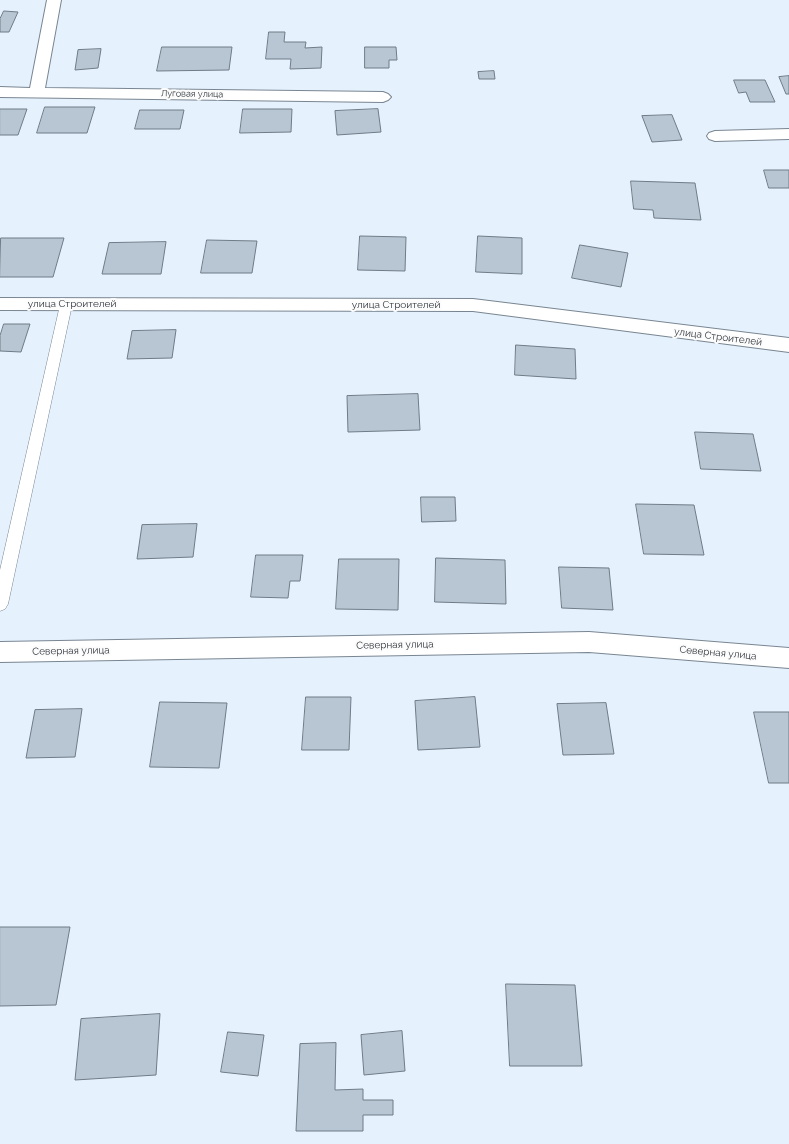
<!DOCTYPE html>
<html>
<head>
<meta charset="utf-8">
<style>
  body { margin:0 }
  canvas { display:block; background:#e5f1fc }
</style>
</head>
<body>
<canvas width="789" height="1144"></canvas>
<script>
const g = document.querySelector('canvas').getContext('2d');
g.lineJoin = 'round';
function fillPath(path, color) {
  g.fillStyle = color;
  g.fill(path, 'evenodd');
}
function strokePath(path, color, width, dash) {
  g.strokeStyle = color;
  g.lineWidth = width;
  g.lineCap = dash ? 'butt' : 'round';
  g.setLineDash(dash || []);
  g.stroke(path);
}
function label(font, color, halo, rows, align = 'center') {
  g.font = font + ' Raleway,sans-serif';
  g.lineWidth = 4;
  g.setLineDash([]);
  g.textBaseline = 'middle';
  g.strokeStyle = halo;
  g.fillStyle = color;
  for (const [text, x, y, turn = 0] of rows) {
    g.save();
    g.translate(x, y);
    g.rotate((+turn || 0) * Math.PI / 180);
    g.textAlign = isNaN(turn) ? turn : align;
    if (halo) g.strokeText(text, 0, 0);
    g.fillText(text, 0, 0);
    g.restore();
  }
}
const building = new Path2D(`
  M4,11L18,12L9,32H0V19Z
  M269,32H285L284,42H306L305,48L322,47L321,68L290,69L291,59H266Z
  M162,47H232L229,70L157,71Z
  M365,47H396L397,60H389V68H365Z
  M101,49L98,68L75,70L78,50Z
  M494,71L495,79H479L478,72Z
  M789,76V94H786L779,77Z
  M734,80H765L775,102H750L746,92L739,93Z
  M45,107H95L87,133H37Z
  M0,109H27L18,135H0Z
  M243,109H292L291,132L240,133Z
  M378,109L381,132L337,135L335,111Z
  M140,110H184L180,129H135Z
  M672,115L682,140L652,142L642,116Z
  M764,170H789V188H769Z
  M631,181L695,183L701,220L654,218L653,210L634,209Z
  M360,236L406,237L405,271L358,270Z
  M478,236L522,238V274L476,272Z
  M1,238H64L53,277H0Z
  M207,240L257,241L252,273H201Z
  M166,242L161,274H102L109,243Z
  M580,245L628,253L621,287L572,278Z
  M4,324H30L21,352L0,351V336Z
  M176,330L172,358L127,359L132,331Z
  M516,345L575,349L576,379L515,375Z
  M418,394L420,430L348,432L347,396Z
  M695,432L753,434L761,471L701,469Z
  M421,497H455L456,521L422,522Z
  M636,504L694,505L704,555L644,554Z
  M197,524L193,557L137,559L142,525Z
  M256,555H303L300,581H290L288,598L251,597Z
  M436,558L505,560L506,604L435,602Z
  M339,559H399L398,610L336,609Z
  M559,567L609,568L613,610L562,608Z
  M306,697H351L349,750H302Z
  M475,697L480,747L418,750L415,701Z
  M160,702L227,703L219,768L150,767Z
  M606,703L614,754L563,755L557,704Z
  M82,709L75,757L26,758L35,710Z
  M754,712H789V783H769Z
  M0,927H70L56,1005L0,1006Z
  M506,984L575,985L582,1066H510Z
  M160,1014L156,1075L75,1080L81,1019Z
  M402,1031L405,1071L364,1075L361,1035Z
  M228,1032L264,1035L258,1076L221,1072Z
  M336,1043L335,1090L363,1089V1100H393V1115H363V1131H296L300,1044Z`);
fillPath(building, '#b8c6d3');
strokePath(building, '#6f7c88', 1);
const service = new Path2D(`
  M66,301L70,302L72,305L8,604L5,609L0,611V570L60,305L62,302Z`);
const minor = new Path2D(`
  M47,0H61L45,88L383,92L388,94L391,97L388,100L383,102L0,97V87L30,88Z
  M789,129V139L715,141L709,139L707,136L709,133L715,131Z
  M0,298L473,299L789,338V352L473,311L0,310Z
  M589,632L789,648V668L589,652L0,662V642Z`);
strokePath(service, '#798692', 1);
strokePath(minor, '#798692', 2);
fillPath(service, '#fff');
fillPath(minor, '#fff');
label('9px', '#31363c', '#fcfcfc', [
  ["Луговая улица",192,94,1]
]);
label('10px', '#31363c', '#fcfcfc', [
  ["улица Строителей",72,304],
  ["улица Строителей",396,305],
  ["улица Строителей",718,337,7],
  ["Северная улица",395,645,-1],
  ["Северная улица",71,651,-1],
  ["Северная улица",718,653,5]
]);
</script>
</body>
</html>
